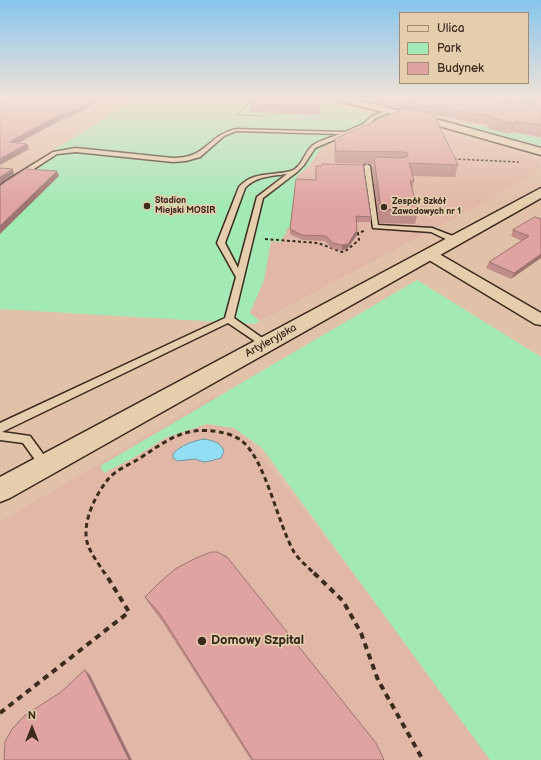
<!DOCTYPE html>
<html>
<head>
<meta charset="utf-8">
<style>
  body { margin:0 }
  #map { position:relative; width:541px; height:760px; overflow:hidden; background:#e2c1a9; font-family:"Balsamiq Sans",sans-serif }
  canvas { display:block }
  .legend { position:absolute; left:399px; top:12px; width:130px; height:72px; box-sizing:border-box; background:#e4cead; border:1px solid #a08c74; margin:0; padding:5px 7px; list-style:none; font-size:12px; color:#3b2a1e }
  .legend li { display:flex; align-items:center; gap:8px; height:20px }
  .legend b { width:20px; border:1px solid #a08c74 }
  .north { position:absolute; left:12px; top:708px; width:40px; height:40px; -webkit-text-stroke:3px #e4cead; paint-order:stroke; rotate:0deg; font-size:11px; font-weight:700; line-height:16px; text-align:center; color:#3b2a1e }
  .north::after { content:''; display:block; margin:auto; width:14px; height:18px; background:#3b2a1e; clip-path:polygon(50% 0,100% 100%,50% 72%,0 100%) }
</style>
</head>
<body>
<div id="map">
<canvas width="541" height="760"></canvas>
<ul class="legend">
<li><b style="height:5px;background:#e4cead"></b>Ulica</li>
<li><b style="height:11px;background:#a3e9b5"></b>Park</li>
<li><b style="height:11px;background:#dfa4a1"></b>Budynek</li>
</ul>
<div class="north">N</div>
</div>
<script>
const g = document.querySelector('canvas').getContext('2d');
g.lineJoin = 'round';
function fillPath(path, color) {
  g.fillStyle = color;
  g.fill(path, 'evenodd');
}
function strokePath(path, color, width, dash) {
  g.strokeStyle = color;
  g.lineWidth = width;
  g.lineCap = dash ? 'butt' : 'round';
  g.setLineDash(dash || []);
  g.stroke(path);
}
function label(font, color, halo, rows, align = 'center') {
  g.font = font + ' "Balsamiq Sans",sans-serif';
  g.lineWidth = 3.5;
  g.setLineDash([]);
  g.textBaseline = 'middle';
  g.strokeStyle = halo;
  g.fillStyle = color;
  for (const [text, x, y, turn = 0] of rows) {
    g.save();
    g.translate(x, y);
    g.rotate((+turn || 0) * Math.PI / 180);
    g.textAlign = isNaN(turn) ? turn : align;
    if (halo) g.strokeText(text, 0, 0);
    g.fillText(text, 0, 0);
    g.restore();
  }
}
fillPath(new Path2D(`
  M387,118L489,145L537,160L540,168L531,175L530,178L260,321L250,313L264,280L271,241L282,238L287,228H290L297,176L309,166L321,148Z
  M215,395L496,760H0V522Z`), '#e1b8a7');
fillPath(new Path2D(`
  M137,98H308L387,118L321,148L309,166L297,176L290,228H287L286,234L282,238L281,242L271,241L264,280L250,313L260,321L254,324L0,309V184Z
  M456,124H467L482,126L510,134L511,132L541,138V146Z
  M417,280L541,357V760H490L262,448L234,428L207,424L165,438L135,457L104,473L100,466Z`), '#a3e9b5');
const water = new Path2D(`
  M204,439C214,441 220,442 224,451L221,458L210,461L204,462L195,459L177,461L173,458V454C181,445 193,441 204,439Z`);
fillPath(water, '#94def5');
strokePath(water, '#70969f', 1);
const lane = new Path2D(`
  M528,98H532L526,107L541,112V114L522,109Z
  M388,110L392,111L376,118L367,126L315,148L304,165L297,172L263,198L234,318L268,342L270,344L268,346H262L228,323L2,432L30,436L49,462L51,465L49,468L45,470L41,468L23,443L0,440V423L225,318L236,277L217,243L239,187C253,171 273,176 291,171C301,168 304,154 311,147C316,141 331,138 339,134L236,131L224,136L200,157L186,161L173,162L76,152L57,154L0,191V186L6,181L53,152L76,148L173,158C208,158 206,136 236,129L345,132L363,124L372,116ZM287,174L257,197L238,268L225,243L245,188C256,176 272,176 287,174Z
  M367,164L370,166L378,225L432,228L458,238V242H452L431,232L373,228L364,166Z`);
const street = new Path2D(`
  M429,250L434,251L541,313V325L535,324L424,257L422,254L424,251Z`);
const secondary = new Path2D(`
  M333,98H349L447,122L541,148V155L439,126L335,100Z
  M541,188V198L10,498L0,502V477Z`);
strokePath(lane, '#3b2a1e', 3);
strokePath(street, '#3b2a1e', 3);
strokePath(secondary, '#3b2a1e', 3);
strokePath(new Path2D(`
  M237,115L263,116
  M237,115L253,98`), '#3b2a1e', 1, [2, 1.5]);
strokePath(new Path2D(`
  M454,159L519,162`), '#3b2a1e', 1.5, [2.5, 2]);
strokePath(new Path2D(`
  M265,239L318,243L342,252L347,250L359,240L358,233L364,231`), '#3b2a1e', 2, [3, 2.5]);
strokePath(new Path2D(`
  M105,574C99,564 90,553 87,542C82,521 96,494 109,478C115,471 128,465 137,460C165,442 184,425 219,432C226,433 236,436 242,441C266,461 277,522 294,552C299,560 308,567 315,574`), '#3b2a1e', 3, [5, 3.5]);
strokePath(new Path2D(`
  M314,573L343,601L361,633L378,680L423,760
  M0,713L129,612L105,573`), '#3b2a1e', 4, [6, 5]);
fillPath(lane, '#e4cead');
fillPath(street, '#e4cead');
fillPath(secondary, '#e4cead');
fillPath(new Path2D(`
  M105,98L69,118H65L18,143L27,144L29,149L0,165V107Z
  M320,98L319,115L251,112L250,104Z
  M358,98H510L508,102L541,106V137L511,132L510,134L487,129L489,125L435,115L458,165L455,177L412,176L414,181L412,189L418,211L415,224L379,223L372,170L373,164L335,163L334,151L335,139L403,109Z
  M316,180L371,217V222H357V235L347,249L342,250L332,249L325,241L302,240L290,234V229Z
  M541,219L511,279L486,268L489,262L522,241L511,236L513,230Z
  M145,597L384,760H251L162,621L149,604Z`), '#c08d8a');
fillPath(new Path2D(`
  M3,98H14L0,104V99Z
  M97,98H105L69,118L68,114Z
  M507,98H510L495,119L492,118Z
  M63,113L65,118L11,147L9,142Z
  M515,121L511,132L510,134L513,123Z
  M27,144L29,149L0,165V159Z
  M13,169L14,174L0,184V177Z
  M57,171L59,176L0,234V226Z
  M357,230V235L347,249L342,250V245Z
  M541,254V258L511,279L514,273Z
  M85,670L90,675L132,760H129Z`), '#9c7371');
const building = new Path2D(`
  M20,98H97L68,114L63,113L9,142L27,144L0,159V107Z
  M253,98H320L319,106L250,104Z
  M391,98H507L492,116L428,106L429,107Z
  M504,101L541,106V125L515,121L513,123L491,118Z
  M406,108L434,115L458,165L409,163L414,181H410L418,211L381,209L374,157L404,158L408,156V154L406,152L336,151L335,139Z
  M322,164L363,165L371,217L356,216L357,230L348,244L342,245L333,243L326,236L302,235L290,229L296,179L316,180V166H321Z
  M0,168L13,169L0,177Z
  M26,169L57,171L0,226V186Z
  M535,217L541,219V254L514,273L489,262L529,236L513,230Z
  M212,552H217L227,557L376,743L384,760H253L160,614L145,597L159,583L175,569L196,558Z
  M85,670L129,760H4L5,742L12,729L24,716L61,692Z`);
fillPath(building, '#dfa4a1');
strokePath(building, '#9c7371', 1);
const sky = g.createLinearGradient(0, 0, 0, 204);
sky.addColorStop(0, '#86c5ed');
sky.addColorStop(0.48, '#f2e3d8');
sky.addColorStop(1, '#f2e3d800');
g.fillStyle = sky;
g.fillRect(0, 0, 541, 204);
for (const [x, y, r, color] of [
  [147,206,4,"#3b2a1e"],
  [384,207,4,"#3b2a1e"],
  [202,641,5,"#3b2a1e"]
]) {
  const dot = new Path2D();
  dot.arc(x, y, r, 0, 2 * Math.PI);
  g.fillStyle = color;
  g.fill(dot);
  strokePath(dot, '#e4cead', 1.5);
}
label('bold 9px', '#3b2a1e', '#e4cead', [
  ["Stadion",155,201],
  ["Miejski MOSIR",155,211],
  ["Zespół Szkół",392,202],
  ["Zawodowych nr 1",392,212]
], 'left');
label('11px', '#3b2a1e', '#e4cead', [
  ["Artyleryjska",271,341,-29]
]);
label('bold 13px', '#3b2a1e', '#e4cead', [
  ["Domowy Szpital",211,641]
], 'left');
</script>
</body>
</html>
